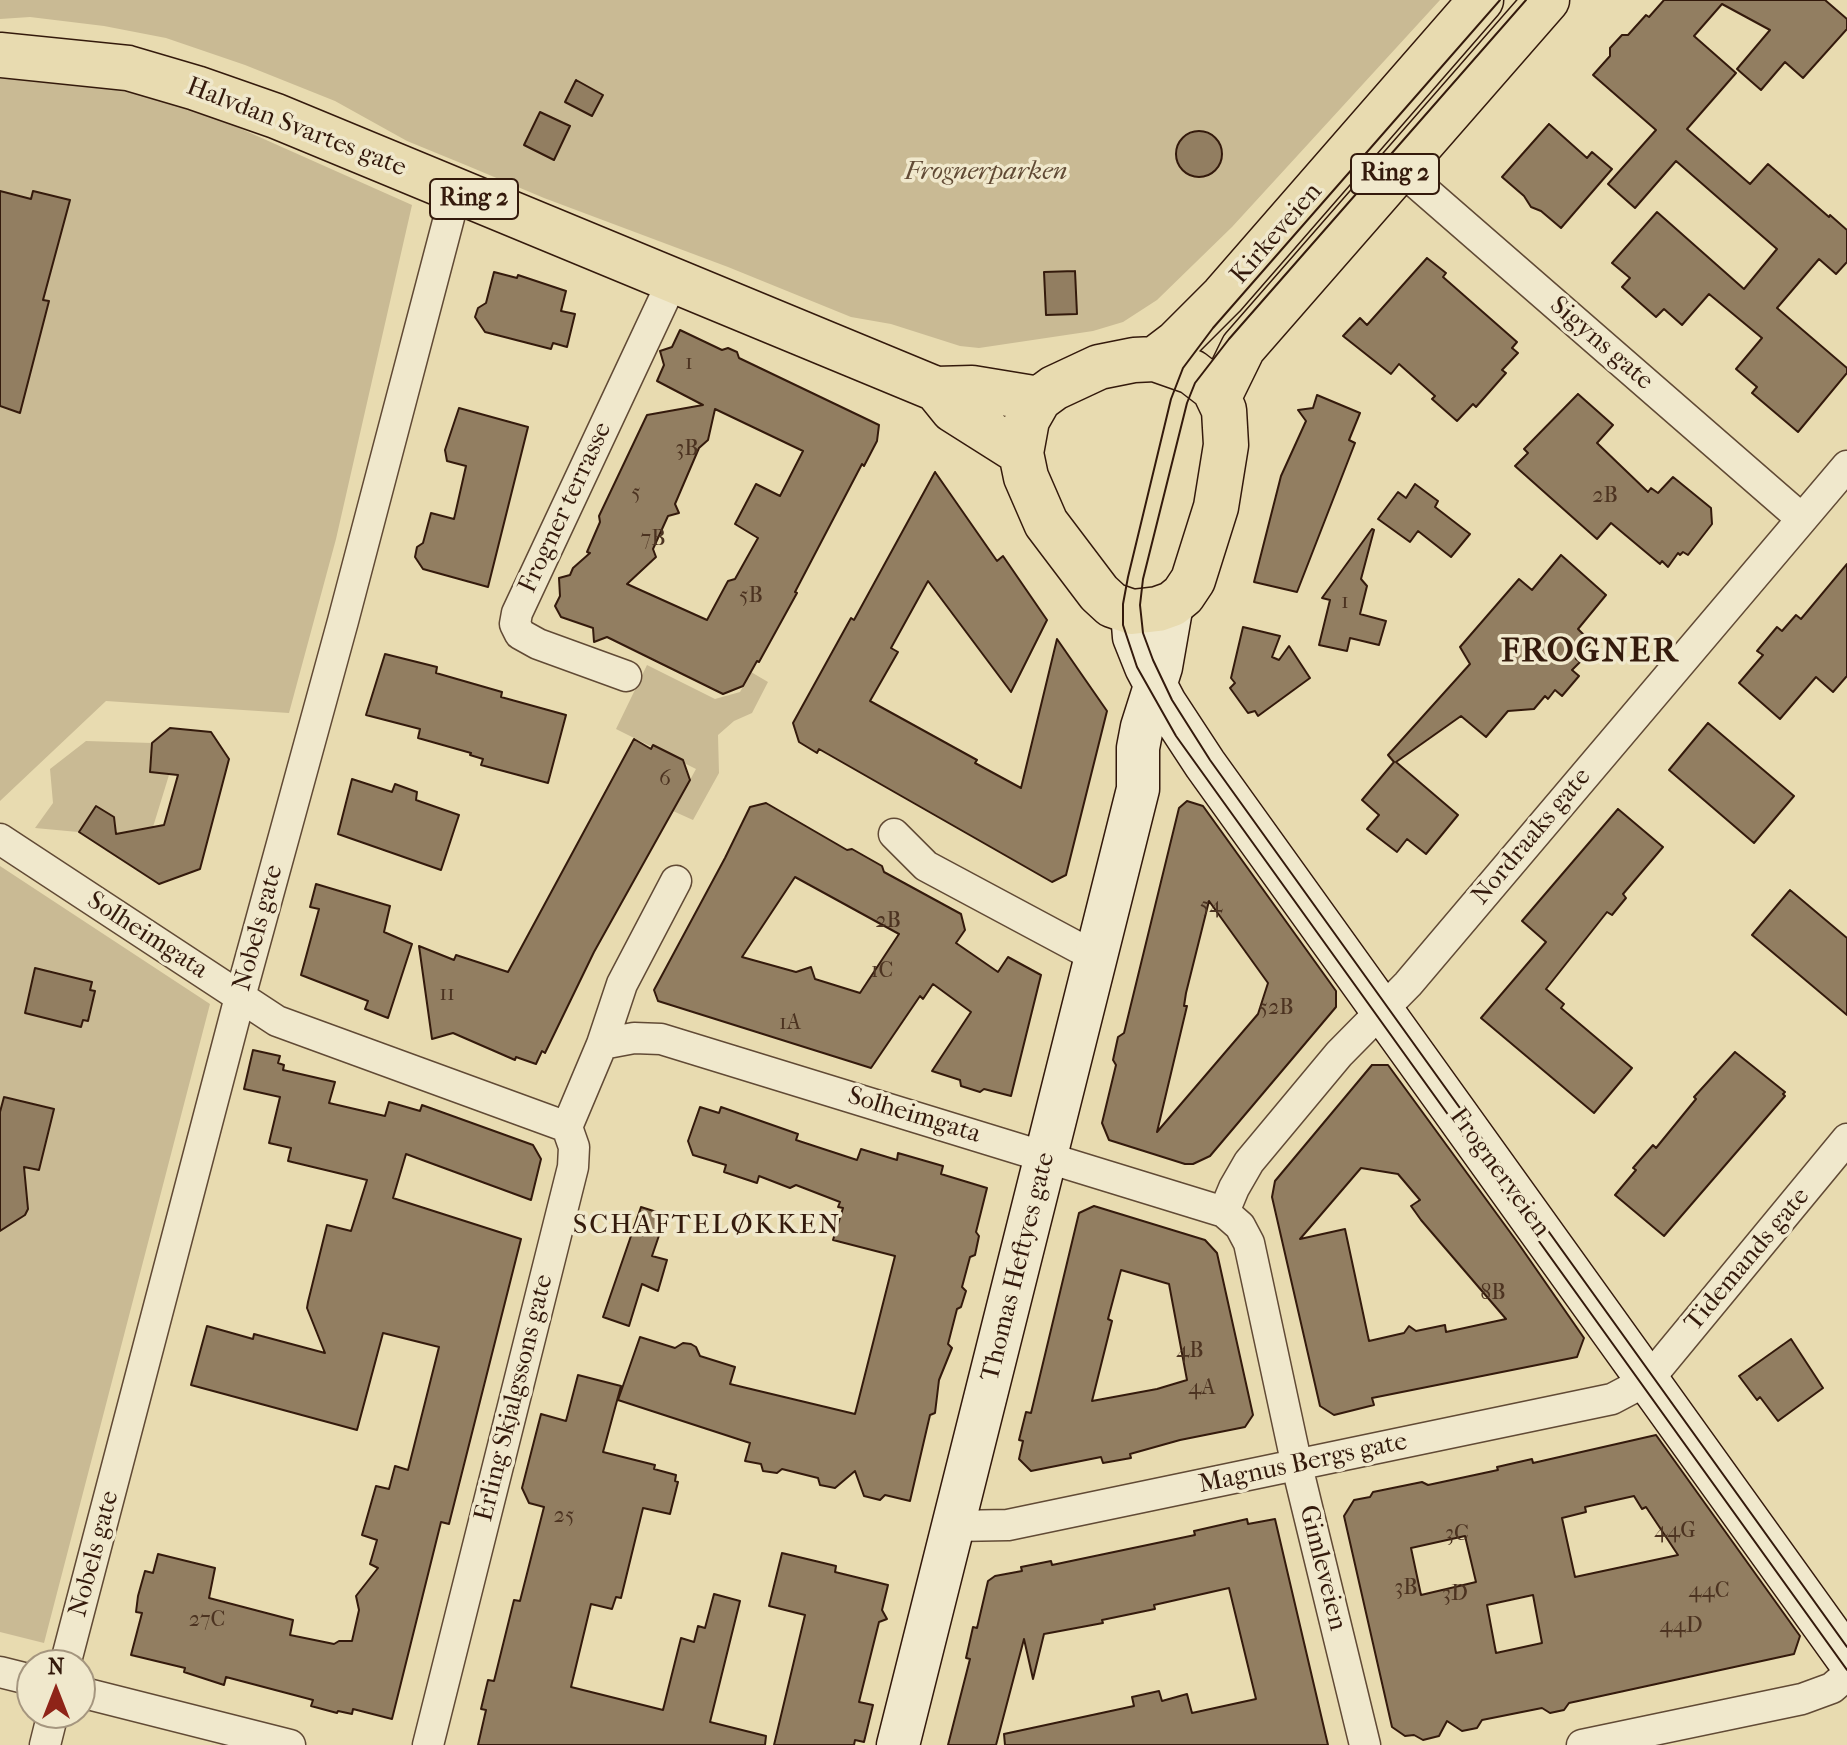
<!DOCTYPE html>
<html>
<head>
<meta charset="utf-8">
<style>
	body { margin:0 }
	#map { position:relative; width:1847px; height:1745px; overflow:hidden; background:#e8dbb0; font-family:"IM FELL French Canon",serif }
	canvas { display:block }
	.north { position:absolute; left:16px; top:1649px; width:80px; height:80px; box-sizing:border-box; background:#f0e8cc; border:2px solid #a5967f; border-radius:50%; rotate:0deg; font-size:22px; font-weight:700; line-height:32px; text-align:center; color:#341a0c }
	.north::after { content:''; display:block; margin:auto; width:28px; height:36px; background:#8f2418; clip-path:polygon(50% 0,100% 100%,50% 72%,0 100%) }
</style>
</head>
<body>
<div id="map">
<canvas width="1847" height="1745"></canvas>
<div class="north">N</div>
</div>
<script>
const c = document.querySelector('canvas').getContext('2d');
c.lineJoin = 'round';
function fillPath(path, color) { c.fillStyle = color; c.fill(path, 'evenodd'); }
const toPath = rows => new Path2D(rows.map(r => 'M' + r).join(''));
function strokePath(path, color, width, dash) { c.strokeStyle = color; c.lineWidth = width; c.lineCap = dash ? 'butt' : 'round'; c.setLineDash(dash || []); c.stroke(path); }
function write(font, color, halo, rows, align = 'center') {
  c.font = font + ' "IM FELL French Canon",serif'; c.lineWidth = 7; c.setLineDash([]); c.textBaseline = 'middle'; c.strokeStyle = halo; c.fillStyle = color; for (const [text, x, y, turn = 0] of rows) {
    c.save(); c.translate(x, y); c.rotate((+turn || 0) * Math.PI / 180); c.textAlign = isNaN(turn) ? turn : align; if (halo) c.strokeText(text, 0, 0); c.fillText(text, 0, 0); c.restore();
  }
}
fillPath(toPath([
	[0,0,1440,0,1232,227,1157,300,1123,322,1093,331,979,348,960,346,891,324,851,317,728,267,544,198,468,166,407,141,335,101,245,65,166,38,104,26,30,17,0,19],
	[0,76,97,82,210,115,412,205,336,539,289,713,106,701,0,801],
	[647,665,715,699,740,692,751,672,768,682,752,713,734,721,718,735,719,773,693,820,673,811,696,769,616,729],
	[86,741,152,743,149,771,169,775,153,827,141,830,121,860,105,850,116,833,115,818,96,807,78,832,35,828,53,803,50,769],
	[0,866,210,1004,44,1643,0,1632]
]), '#c9ba94');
const building = toPath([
	[1664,0,1825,0,1847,19,1847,29,1803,78,1785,62,1761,90,1737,69,1770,30,1722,4,1694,36,1736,73,1687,129,1750,184,1768,164,1829,217,1830,215,1847,230,1847,262,1836,274,1819,259,1777,308,1847,368,1847,373,1798,432,1752,393,1757,387,1736,369,1762,338,1709,294,1682,325,1664,309,1656,317,1622,287,1630,278,1612,263,1657,212,1744,289,1777,249,1676,161,1635,208,1608,184,1656,130,1593,75,1610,56,1610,48,1622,35,1628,35,1646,15,1649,17,1664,0],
	[576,80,603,95,592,116,565,102,576,80],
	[540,112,570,126,554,160,524,145,540,112],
	[1549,124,1587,158,1592,152,1612,169,1561,228,1541,211,1531,207,1524,196,1502,177,1549,124],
	'1176 154a23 23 0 1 1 46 0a23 23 0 1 1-46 0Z',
	[0,191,31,199,33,191,70,200,43,300,49,301,20,413,0,406,0,191],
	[1427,258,1446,273,1443,277,1517,342,1512,348,1518,353,1502,370,1506,373,1476,407,1473,404,1457,421,1432,399,1435,396,1399,364,1391,374,1343,336,1360,318,1367,325,1427,258],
	[1075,271,1077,314,1046,315,1044,272,1075,271],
	[494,272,517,278,518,275,566,291,561,311,575,314,567,347,553,343,551,349,485,332,475,317,478,308,486,303,494,272],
	[680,330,722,350,728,348,737,352,739,358,879,425,877,441,864,466,862,464,795,592,797,593,759,662,757,661,743,686,723,694,607,637,594,642,593,628,561,617,555,606,560,596,559,578,570,575,573,568,590,553,587,552,600,522,599,516,647,415,703,405,657,381,664,365,660,351,672,347,680,330],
	[715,409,803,451,780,496,756,484,735,524,758,538,735,579,728,581,707,620,627,584,656,557,653,549,668,516,679,513,675,504,699,448,708,440,715,409],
	[1578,394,1613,425,1597,443,1648,492,1651,488,1658,493,1673,477,1711,508,1712,524,1688,555,1683,552,1680,555,1678,553,1668,567,1662,561,1660,564,1611,523,1597,539,1515,466,1528,453,1524,449,1578,394],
	[1317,395,1360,413,1349,440,1355,443,1297,592,1254,582,1281,476,1306,421,1298,410,1313,408,1317,395],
	[459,408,528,427,488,587,423,569,415,557,417,547,423,543,431,513,454,519,466,466,447,461,445,450,459,408],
	[935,472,997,561,1003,556,1047,620,1011,692,928,581,891,648,898,652,870,701,977,760,975,763,1021,788,1057,639,1107,711,1066,875,1052,882,819,749,817,753,799,742,793,723,851,618,854,620,935,472],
	[1415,484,1438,501,1435,507,1470,534,1451,557,1418,531,1410,542,1378,519,1398,492,1406,498,1415,484],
	[1372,529,1374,530,1361,579,1367,586,1360,614,1386,621,1379,645,1350,638,1347,651,1319,645,1330,600,1322,598,1372,529],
	[1561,555,1606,595,1578,629,1591,642,1576,659,1580,662,1572,670,1579,676,1562,696,1555,690,1548,699,1545,696,1534,709,1508,711,1486,737,1461,716,1396,762,1458,815,1426,854,1407,839,1397,852,1367,829,1379,815,1362,800,1394,762,1388,755,1470,664,1460,647,1519,579,1532,590,1561,555],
	[1847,564,1847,676,1833,692,1816,677,1780,719,1739,683,1763,655,1757,651,1777,627,1782,631,1796,615,1801,619,1847,564],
	[1243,627,1280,636,1272,657,1279,660,1289,646,1310,678,1258,716,1255,711,1248,713,1230,688,1235,683,1231,678,1243,627],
	[385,654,437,667,436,673,502,692,501,697,566,715,548,783,481,765,483,759,470,755,471,753,418,738,420,729,366,715,385,654],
	[1708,723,1794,796,1754,843,1669,770,1708,723],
	[170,728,211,732,229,759,200,869,159,884,79,832,96,806,114,817,116,834,164,825,178,775,150,772,152,743,170,728],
	[634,739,651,749,653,745,683,760,690,780,594,952,545,1053,542,1051,536,1064,516,1057,515,1060,453,1033,432,1039,419,946,454,960,456,955,508,972,634,739],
	[352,779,392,792,395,784,417,792,416,800,459,815,441,870,338,834,352,779],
	[1187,801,1203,806,1336,991,1336,1007,1210,1156,1193,1164,1185,1164,1109,1140,1102,1123,1116,1065,1113,1060,1118,1037,1124,1033,1179,808,1187,801],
	[1209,901,1268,983,1258,1014,1157,1132,1187,1006,1184,1006,1186,993,1209,901],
	[766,803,847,850,852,849,882,866,884,872,961,914,965,930,956,943,998,972,1008,957,1041,975,1011,1096,984,1089,980,1092,961,1086,960,1080,932,1071,971,1012,933,984,923,999,920,996,871,1068,658,1001,654,990,725,858,750,807,766,803],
	[795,877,899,934,860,993,815,979,811,967,796,972,742,957,795,877],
	[1618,809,1663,847,1623,894,1626,898,1612,915,1607,912,1546,989,1564,1004,1561,1008,1632,1068,1594,1113,1481,1018,1546,942,1522,921,1618,809],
	[316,884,390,906,384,932,412,944,388,1018,365,1009,368,1001,301,975,319,909,310,907,316,884],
	[1790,890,1847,938,1847,1015,1752,935,1790,890],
	[35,968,92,982,90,990,95,991,88,1021,83,1020,81,1027,25,1013,35,968],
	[253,1050,280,1056,278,1063,284,1065,283,1070,335,1082,329,1103,385,1116,389,1102,420,1111,422,1105,533,1145,541,1159,531,1200,406,1154,393,1198,521,1239,449,1524,441,1522,392,1719,353,1709,352,1714,338,1711,337,1713,311,1706,313,1700,226,1677,224,1685,184,1672,185,1668,131,1655,142,1613,136,1612,138,1596,145,1571,153,1573,158,1554,215,1568,209,1598,293,1620,290,1635,334,1644,339,1641,352,1641,359,1610,356,1596,378,1568,370,1564,377,1540,362,1535,376,1486,389,1489,395,1466,408,1470,439,1347,383,1333,357,1430,191,1385,207,1326,253,1339,254,1334,325,1353,307,1308,308,1302,327,1225,351,1231,367,1180,288,1161,291,1148,269,1143,280,1097,244,1089,253,1050],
	[1735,1052,1785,1092,1783,1094,1785,1096,1664,1236,1615,1195,1636,1170,1633,1168,1653,1145,1656,1148,1696,1099,1694,1097,1735,1052],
	[1372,1065,1388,1065,1518,1243,1584,1338,1577,1357,1372,1398,1374,1405,1334,1415,1320,1406,1272,1197,1275,1181,1372,1065],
	[1361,1168,1398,1174,1420,1200,1411,1206,1421,1220,1506,1319,1446,1332,1445,1325,1416,1331,1409,1326,1404,1333,1369,1341,1345,1229,1300,1239,1361,1168],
	[4,1097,54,1109,39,1170,24,1167,28,1209,25,1215,0,1231,0,1112,4,1097],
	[700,1107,719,1113,721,1107,798,1134,796,1140,857,1160,861,1149,897,1160,898,1153,943,1166,941,1174,987,1188,976,1232,979,1236,975,1255,970,1257,962,1287,966,1291,961,1307,957,1309,948,1344,952,1348,939,1380,935,1413,930,1415,910,1501,885,1495,880,1500,864,1496,855,1471,835,1488,820,1485,818,1478,782,1469,777,1473,763,1471,761,1464,745,1461,750,1443,618,1400,640,1337,675,1348,683,1343,691,1344,696,1347,700,1356,735,1367,730,1384,855,1414,895,1256,833,1240,843,1208,838,1207,840,1202,796,1185,790,1188,759,1176,757,1183,724,1172,726,1165,693,1155,688,1141,700,1107],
	[1094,1206,1205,1240,1217,1253,1253,1415,1245,1427,1180,1440,1130,1454,1131,1458,1103,1463,1101,1457,1031,1471,1019,1459,1023,1441,1019,1440,1026,1412,1031,1413,1079,1213,1094,1206],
	[1121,1270,1169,1284,1187,1380,1157,1389,1092,1401,1112,1321,1108,1319,1121,1270],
	[641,1207,666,1215,652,1256,667,1260,658,1291,642,1284,629,1326,603,1317,641,1207],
	[1791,1339,1823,1388,1778,1421,1760,1397,1757,1400,1739,1376,1791,1339],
	[578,1375,621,1386,603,1452,655,1465,654,1469,676,1475,675,1481,678,1482,670,1514,643,1508,621,1598,616,1597,612,1609,591,1604,571,1687,663,1710,681,1638,694,1642,698,1626,705,1628,714,1594,740,1601,710,1722,766,1736,765,1745,478,1745,486,1710,481,1709,488,1680,494,1681,514,1600,520,1601,544,1507,529,1503,522,1488,541,1414,566,1421,578,1375],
	[1656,1435,1800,1636,1794,1654,1569,1703,1564,1710,1550,1713,1542,1708,1482,1720,1477,1728,1462,1731,1447,1721,1439,1736,1423,1740,1414,1735,1405,1736,1392,1727,1344,1516,1354,1500,1370,1497,1373,1492,1422,1482,1428,1485,1498,1470,1497,1467,1532,1459,1533,1463,1656,1435],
	[1634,1496,1642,1509,1646,1507,1678,1555,1575,1577,1562,1518,1586,1512,1585,1507,1634,1496],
	[1465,1536,1476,1582,1421,1595,1411,1548,1465,1536],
	[1533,1595,1542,1643,1496,1653,1487,1605,1533,1595],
	[1247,1519,1248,1524,1275,1519,1328,1745,1005,1745,1004,1734,1134,1706,1132,1697,1159,1691,1162,1701,1187,1694,1192,1713,1256,1699,1229,1588,1154,1605,1155,1609,1102,1620,1103,1623,1044,1634,1033,1679,1024,1639,996,1745,948,1745,970,1659,966,1658,973,1627,977,1628,988,1581,995,1576,1022,1571,1021,1567,1051,1561,1052,1565,1195,1535,1194,1531,1247,1519],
	[782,1553,836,1566,835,1572,888,1585,882,1610,887,1619,879,1622,859,1702,873,1705,864,1742,855,1740,854,1745,774,1745,805,1615,769,1606,782,1553]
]);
fillPath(building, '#927e61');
strokePath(building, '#341a0c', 2);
const street = toPath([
	[1400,169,1802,519],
	[626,676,538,644,520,634,515,624,517,613,673,280],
	[894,834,926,866,1094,956],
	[0,839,277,1021,567,1127],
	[602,1044,634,1038,661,1039,1224,1212,1240,1226,1249,1243,1297,1466,1365,1745],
	[1224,1212,1234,1188,1249,1162,1339,1054,1408,984,1847,466],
	[954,1526,1008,1525,1612,1399,1648,1380,1847,1139],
	[65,1665,240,997,343,621,456,191],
	[0,1672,32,1680],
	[80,1692,290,1745],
	[45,1745,53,1713],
	[428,1745,573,1167,574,1147,567,1127,602,1044,622,984,676,881],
	[1582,1745,1802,1699,1832,1688,1847,1675]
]);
const secondary = toPath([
	[1132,612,1134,637,1146,667,1165,703,1205,764,1847,1658],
	[898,1745,1138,789,1138,748,1142,727,1161,667,1172,604]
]);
const primary = toPath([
	[0,55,128,68,196,88,276,116,936,389,972,388,1039,399],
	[1155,359,1192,372,1214,389,1224,410,1226,445,1216,507,1193,580,1183,595,1172,604,1158,609,1132,612,1112,605,1099,593,1046,523,1026,477,1021,453,1027,420,1039,399,1054,388,1099,367,1134,360,1155,359],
	[1155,359,1176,343,1223,296,1481,0],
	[936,389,953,410,1021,453],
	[1219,397,1243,348,1547,0]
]);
strokePath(street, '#614a35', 33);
strokePath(secondary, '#341a0c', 45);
strokePath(primary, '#341a0c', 47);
strokePath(street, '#f0e8cc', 30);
strokePath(secondary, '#f0e8cc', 42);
strokePath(primary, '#e8dbb0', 44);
strokePath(toPath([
	[1500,0,1213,328,1183,368,1171,399,1128,577,1123,604,1123,625,1137,667,1176,736,1847,1670],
	[1526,0,1229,339,1195,383,1187,403,1143,579,1140,605,1143,633,1153,660,1172,700,1210,760,1847,1647]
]), '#341a0c', 2);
write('22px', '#4c3321', null, [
	["1",689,364],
	["3B",687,450],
	["5",636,494],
	["2B",1605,497],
	["7B",653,540],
	["5B",751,597],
	["1",1345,603],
	["6",665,780],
	["54",1211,907],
	["2B",888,922],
	["1C",882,972],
	["11",447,995],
	["52B",1276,1009],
	["1A",790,1024],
	["8B",1493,1294],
	["4B",1190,1352],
	["4A",1202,1389],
	["25",564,1517],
	["44G",1675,1532],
	["3C",1457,1535],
	["3B",1406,1589],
	["44C",1709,1592],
	["3D",1455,1595],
	["27C",207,1621],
	["44D",1681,1627]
]);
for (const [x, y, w] of [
	[1395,174,88],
	[474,199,88]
]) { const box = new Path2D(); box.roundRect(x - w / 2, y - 20, w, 40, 6); c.fillStyle = '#f0e8cc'; c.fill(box); strokePath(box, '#341a0c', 2); }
write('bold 24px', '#341a0c', null, [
	["Ring 2",1395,174],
	["Ring 2",474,199]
]);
write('26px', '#341a0c', '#f0e8cc', [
	["Halvdan Svartes gate",296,128,21],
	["Kirkeveien",1277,234,-49],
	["Sigyns gate",1601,344,41],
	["Frogner terrasse",566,508,-65],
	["Nordraaks gate",1532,837,-50],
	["Nobels gate",259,928,-75],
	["Solheimgata",147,936,33],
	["Solheimgata",914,1116,17],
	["Frognerveien",1499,1173,54],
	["Tidemands gate",1748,1260,-50],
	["Thomas Heftyes gate",1019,1267,-76],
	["Erling Skjalgssons gate",515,1398,-76],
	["Magnus Bergs gate",1303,1464,-12],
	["Nobels gate",95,1554,-75],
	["Gimleveien",1322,1568,76]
]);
write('italic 26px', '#614a35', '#f0e8cc', [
	["Frognerparken",986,173]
]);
c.letterSpacing = '2px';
write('28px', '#341a0c', '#f0e8cc', [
	["SCHAFTELØKKEN",707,1226]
]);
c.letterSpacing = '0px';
c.letterSpacing = '2px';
write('bold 34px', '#341a0c', '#f0e8cc', [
	["FROGNER",1590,653]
]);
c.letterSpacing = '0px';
</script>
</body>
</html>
